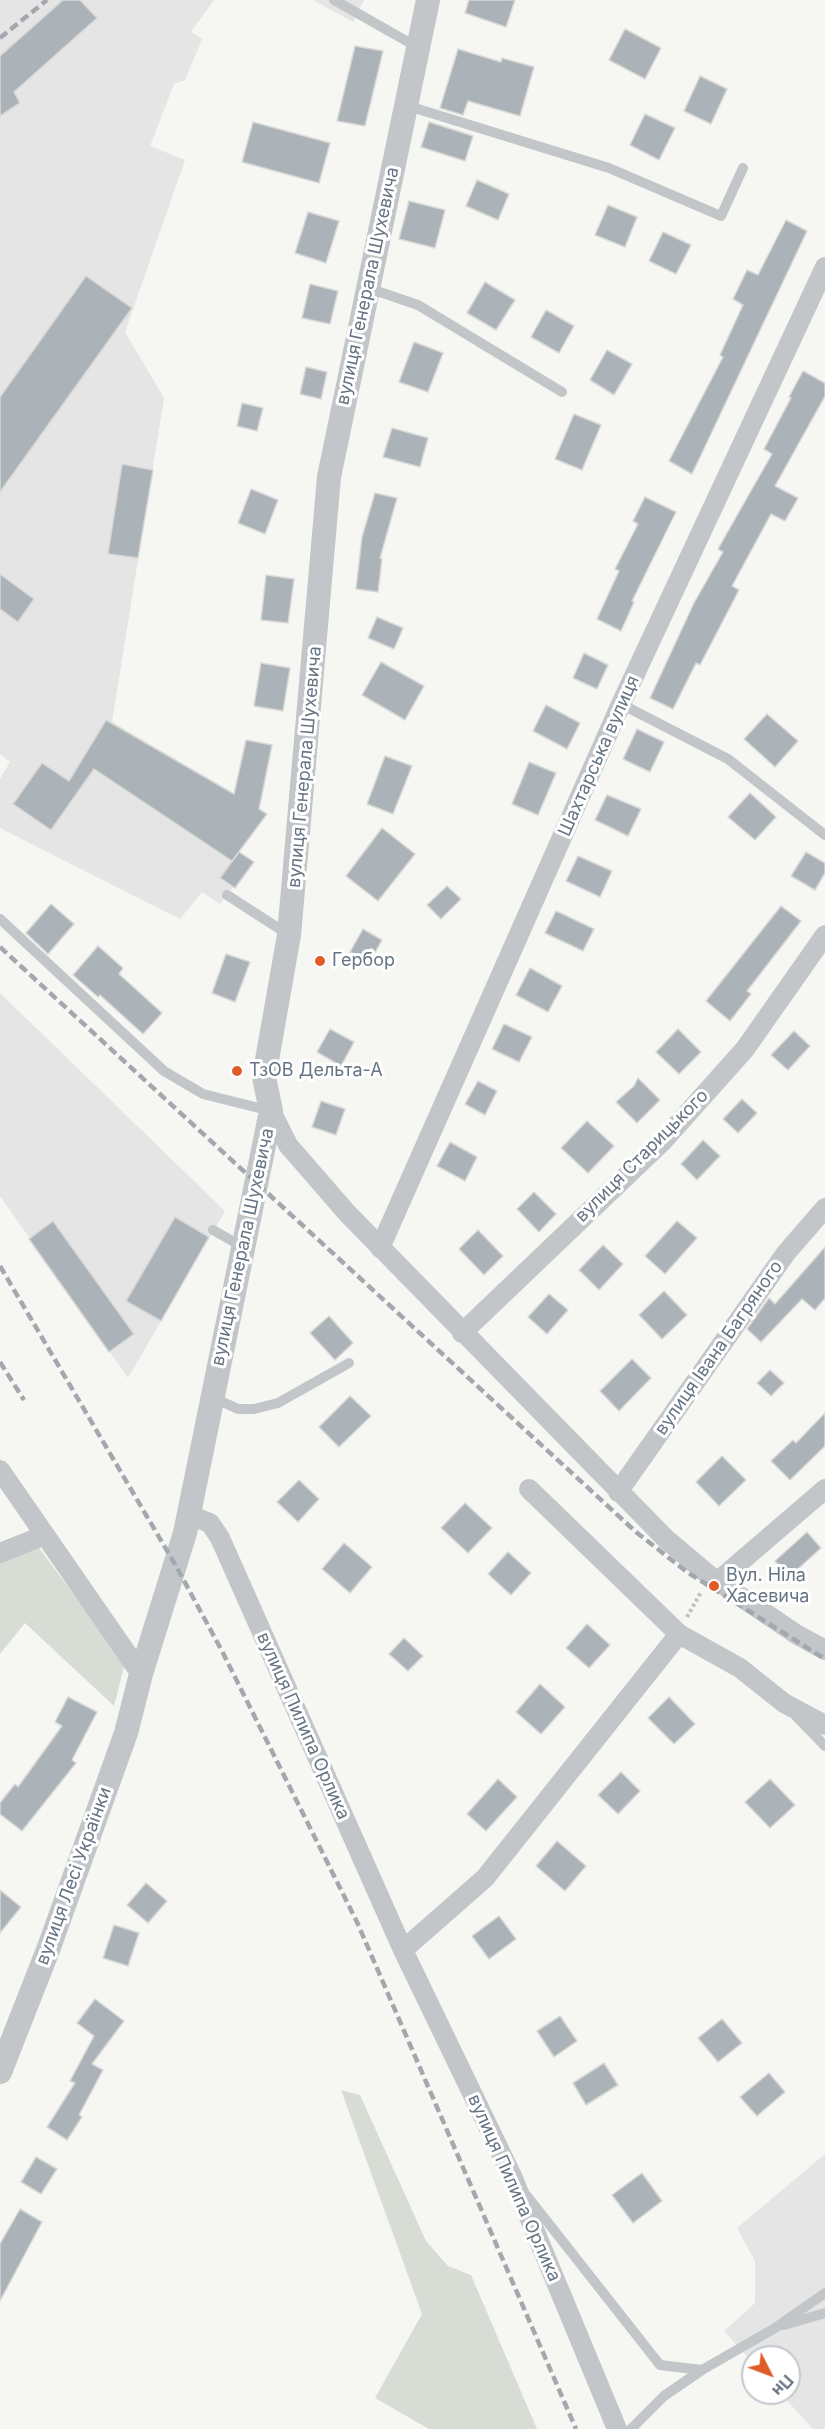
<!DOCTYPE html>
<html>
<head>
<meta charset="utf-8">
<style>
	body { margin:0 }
	#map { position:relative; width:825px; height:2429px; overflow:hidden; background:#f6f6f3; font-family:Inter,sans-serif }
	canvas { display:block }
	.north { position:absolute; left:741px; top:2345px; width:60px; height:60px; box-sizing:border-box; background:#fff; border:2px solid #c2c8ce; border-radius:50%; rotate:132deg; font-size:16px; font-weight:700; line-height:24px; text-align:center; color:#667584 }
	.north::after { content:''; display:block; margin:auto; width:21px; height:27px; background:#e15b29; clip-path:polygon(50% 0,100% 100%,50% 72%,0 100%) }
</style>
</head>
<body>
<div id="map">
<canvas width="825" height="2429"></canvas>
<div class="north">Пн</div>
</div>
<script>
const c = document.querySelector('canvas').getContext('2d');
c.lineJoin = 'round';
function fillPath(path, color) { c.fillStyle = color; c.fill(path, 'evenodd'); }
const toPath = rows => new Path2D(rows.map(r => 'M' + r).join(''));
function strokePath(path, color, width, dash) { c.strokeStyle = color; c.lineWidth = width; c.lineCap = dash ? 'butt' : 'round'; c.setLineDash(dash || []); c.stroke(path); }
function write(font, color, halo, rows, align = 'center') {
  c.font = font + ' Inter,sans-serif'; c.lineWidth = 6; c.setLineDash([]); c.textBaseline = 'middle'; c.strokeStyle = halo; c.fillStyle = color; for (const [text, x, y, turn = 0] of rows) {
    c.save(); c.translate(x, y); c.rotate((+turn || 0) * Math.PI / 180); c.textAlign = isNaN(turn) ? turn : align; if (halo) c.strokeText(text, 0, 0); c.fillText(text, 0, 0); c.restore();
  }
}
fillPath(toPath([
	[0,0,214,0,191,32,202,39,185,80,174,84,150,146,185,160,125,332,164,398,112,722,267,814,239,852,254,862,235,888,233,887,220,904,202,892,180,919,0,828,0,779,10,762,0,754],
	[313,0,364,0,353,22],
	[0,993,225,1211,128,1378,0,1196],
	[825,2154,825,2429,813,2429,780,2393,789,2393,789,2357,753,2357,753,2363,724,2331,755,2303,755,2261,737,2228]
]), '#e4e5e4');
fillPath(toPath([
	[33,1540,125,1663,114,1706,25,1623,0,1654,0,1553],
	[341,2090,360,2095,426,2241,448,2266,471,2275,537,2429,429,2429,375,2398,422,2314]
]), '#d7ddd4');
const building = toPath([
	[63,0,80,0,97,18,14,92,20,103,0,116,0,56,63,0],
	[469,0,515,0,506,27,465,13,469,0],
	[625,29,661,48,645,79,609,60,625,29],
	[355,46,383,51,365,126,337,121,355,46],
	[458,49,501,62,502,58,534,67,520,116,468,101,463,115,440,108,458,49],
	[700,76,727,89,711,124,684,111,700,76],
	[645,114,675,128,659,160,630,145,645,114],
	[253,122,330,143,319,183,242,162,253,122],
	[429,122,473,136,465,161,421,147,429,122],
	[477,180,509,194,498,220,466,206,477,180],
	[409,201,445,210,435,248,399,239,409,201],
	[608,205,637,217,625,247,595,235,608,205],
	[308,212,339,221,326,263,295,253,308,212],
	[786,220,807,231,692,474,669,461,723,357,720,355,743,305,733,299,747,270,758,275,786,220],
	[663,232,691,245,676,274,649,261,663,232],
	[86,276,132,308,0,492,0,397,86,276],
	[485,282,515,300,496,330,467,313,485,282],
	[310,284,338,291,330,324,302,318,310,284],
	[546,310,574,326,559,353,531,337,546,310],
	[414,342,443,353,428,392,399,382,414,342],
	[607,350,632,364,614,395,590,380,607,350],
	[306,367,327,372,321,399,300,394,306,367],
	[803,371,825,383,825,396,775,486,798,498,785,521,771,514,732,586,739,590,700,665,696,663,673,709,650,698,694,603,723,552,718,549,772,454,764,449,791,398,789,397,803,371],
	[242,403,263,408,257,431,237,426,242,403],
	[574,414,601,425,582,470,555,459,574,414],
	[392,428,428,438,420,467,383,457,392,428],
	[122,464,153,470,138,558,108,554,122,464],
	[251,489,278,500,265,534,238,523,251,489],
	[375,493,397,498,380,558,382,559,378,592,356,589,362,537,375,493],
	[645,497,676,512,632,601,634,602,621,631,597,619,619,571,615,569,638,524,633,521,645,497],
	[0,574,34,599,18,622,0,609,0,574],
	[266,575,294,579,288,623,261,620,266,575],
	[377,617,403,628,394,649,368,638,377,617],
	[584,653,608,665,597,689,573,678,584,653],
	[381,662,424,686,405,720,362,695,381,662],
	[261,663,290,668,283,711,254,706,261,663],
	[546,705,580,723,567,749,533,731,546,705],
	[767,714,798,741,775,767,744,739,767,714],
	[106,720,234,794,246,740,272,745,259,809,267,814,232,861,94,769,51,830,13,804,42,763,69,781,106,720],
	[637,729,664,742,650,772,623,759,637,729],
	[385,756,412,766,393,814,367,804,385,756],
	[529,762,556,773,538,815,512,804,529,762],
	[750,793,776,817,755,840,728,817,750,793],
	[607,795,641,809,628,836,595,820,607,795],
	[382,828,415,854,378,901,346,876,382,828],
	[239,852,254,862,235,888,220,878,239,852],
	[806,852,825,863,825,873,815,890,791,876,806,852],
	[578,856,612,871,600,897,566,881,578,856],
	[447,886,461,899,441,919,427,905,447,886],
	[51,904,74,924,48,954,26,933,51,904],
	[781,906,801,921,747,991,751,994,730,1021,706,1001,781,906],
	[556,911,594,929,583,951,545,933,556,911],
	[363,929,382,940,369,963,350,952,363,929],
	[98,946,123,968,119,974,162,1013,143,1034,100,995,98,997,73,975,98,946],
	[226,954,250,962,235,1002,212,993,226,954],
	[530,968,562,986,548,1012,516,995,530,968],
	[504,1024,532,1037,519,1062,492,1049,504,1024],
	[330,1029,354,1042,341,1066,317,1052,330,1029],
	[678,1029,701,1052,679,1074,656,1052,678,1029],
	[794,1031,810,1046,788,1070,771,1055,794,1031],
	[638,1078,660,1100,637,1123,616,1102,634,1086,638,1078],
	[478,1081,497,1091,485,1115,465,1104,478,1081],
	[742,1099,757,1113,738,1133,723,1119,742,1099],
	[321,1101,345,1109,336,1135,312,1127,321,1101],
	[587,1121,614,1146,588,1173,561,1148,587,1121],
	[703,1140,720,1156,697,1180,681,1164,703,1140],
	[450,1142,477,1157,465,1181,437,1166,450,1142],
	[534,1192,556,1214,539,1232,517,1209,534,1192],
	[175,1217,209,1237,161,1321,126,1301,175,1217],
	[53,1221,134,1334,109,1352,29,1239,53,1221],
	[677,1221,697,1238,665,1274,645,1256,677,1221],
	[478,1230,503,1256,484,1275,459,1249,478,1230],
	[603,1245,623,1264,599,1290,579,1270,603,1245],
	[825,1247,825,1298,815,1310,802,1299,761,1342,747,1329,769,1298,775,1304,825,1247],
	[664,1291,687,1315,662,1339,639,1315,664,1291],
	[549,1294,568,1310,547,1334,528,1317,549,1294],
	[329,1316,353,1343,335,1360,310,1333,329,1316],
	[632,1359,651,1378,619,1411,600,1391,632,1359],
	[770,1370,784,1383,771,1396,757,1383,770,1370],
	[350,1396,371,1416,339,1447,319,1427,350,1396],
	[825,1413,825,1446,790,1480,771,1461,793,1440,796,1443,825,1413],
	[722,1456,746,1480,719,1506,696,1482,722,1456],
	[299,1480,319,1499,298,1522,277,1502,299,1480],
	[465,1503,492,1528,468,1553,441,1528,465,1503],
	[807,1532,821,1548,789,1577,775,1561,807,1532],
	[344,1543,372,1567,350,1593,322,1569,344,1543],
	[508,1552,531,1573,511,1595,488,1574,508,1552],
	[587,1624,610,1645,589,1668,566,1648,587,1624],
	[404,1638,423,1656,408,1671,389,1654,404,1638],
	[540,1684,565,1707,541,1734,516,1712,540,1684],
	[68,1697,97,1712,72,1760,76,1763,22,1831,0,1814,0,1803,15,1784,18,1787,62,1726,55,1722,68,1697],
	[669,1697,695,1724,674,1744,648,1718,669,1697],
	[621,1772,640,1791,618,1814,598,1795,621,1772],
	[498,1779,517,1797,486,1831,467,1814,498,1779],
	[770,1779,795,1805,770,1828,745,1802,770,1779],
	[557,1841,586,1866,565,1891,536,1866,557,1841],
	[146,1883,167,1901,148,1923,127,1905,146,1883],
	[0,1890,21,1907,0,1933,0,1890],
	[499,1916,516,1939,489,1959,472,1936,499,1916],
	[114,1925,139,1933,128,1966,103,1958,114,1925],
	[95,1999,124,2021,92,2064,103,2070,79,2115,82,2117,67,2140,47,2127,75,2083,70,2081,94,2036,77,2023,95,1999],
	[560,2016,577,2041,554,2057,537,2031,560,2016],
	[722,2019,742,2043,718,2062,698,2038,722,2019],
	[604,2063,618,2085,586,2105,573,2083,604,2063],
	[769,2073,785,2092,757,2116,740,2097,769,2073],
	[36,2157,57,2169,41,2194,21,2182,36,2157],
	[642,2173,662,2201,633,2223,612,2195,642,2173],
	[20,2209,42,2222,0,2301,0,2244,20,2209]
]);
fillPath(building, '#abb2b8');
strokePath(building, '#d8d8d6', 1.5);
strokePath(toPath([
	[687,1617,701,1592]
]), '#bcbec0', 4, [3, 3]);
strokePath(toPath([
	[334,0,417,47],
	[405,105,609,168,721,216,743,168],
	[368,288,418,305,562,392],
	[621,704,728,759,825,835],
	[227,895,289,935],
	[0,919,164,1071,203,1094,271,1111],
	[213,1230,241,1246],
	[212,1397,238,1409,254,1409,278,1403,349,1363],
	[796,1716,825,1746],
	[527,2196,660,2365,702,2370],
	[784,2325,825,2313],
	[631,2429,664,2396,702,2370,775,2328,825,2293]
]), '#c2c6c9', 10);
strokePath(toPath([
	[271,1111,288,1145,347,1213,666,1539,710,1576,796,1634,825,1650],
	[380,1248,621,704,825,267],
	[462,1333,662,1142,745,1049,825,935],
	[0,1470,141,1674,140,1678],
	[529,1489,679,1634,740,1668,784,1703,825,1725],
	[618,1492,786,1253,825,1208],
	[189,1515,210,1523,220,1538,403,1950,512,2176,617,2429],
	[0,1553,45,1535],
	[718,1581,825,1489],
	[403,1950,485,1878,679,1634]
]), '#c2c6c9', 20);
strokePath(toPath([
	[141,1674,185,1533,271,1111,264,1077,289,935,329,477,428,0],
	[0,2072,48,1950,126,1733,140,1678]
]), '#c2c6c9', 24);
strokePath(toPath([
	[0,38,47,0],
	[0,947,636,1532,687,1572,825,1659],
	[0,1266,176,1566,222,1651,357,1922,576,2429],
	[0,1362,24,1400]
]), '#a3a8ae', 4.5, [9, 4.5]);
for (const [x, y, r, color] of [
	[320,961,6,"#e15b29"],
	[237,1071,6,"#e15b29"],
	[714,1586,6,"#e15b29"]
]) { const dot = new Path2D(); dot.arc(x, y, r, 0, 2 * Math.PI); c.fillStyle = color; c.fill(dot); strokePath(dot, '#fff', 2); }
write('18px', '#667584', '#fff', [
	["вулиця Генерала Шухевича",368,286,-78],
	["Шахтарська вулиця",599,756,-66],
	["вулиця Генерала Шухевича",305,767,-85],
	["вулиця Старицького",642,1156,-45],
	["вулиця Генерала Шухевича",243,1247,-78],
	["вулиця Івана Багряного",719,1348,-55],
	["вулиця Пилипа Орлика",303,1726,66],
	["вулиця Лесі Українки",74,1876,-70],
	["вулиця Пилипа Орлика",514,2188,66]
]);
write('18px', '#667584', '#fff', [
	["Гербор",332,961],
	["ТзОВ Дельта-А",249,1071],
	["Вул. Ніла",726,1576],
	["Хасевича",726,1597]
], 'left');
</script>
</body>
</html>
